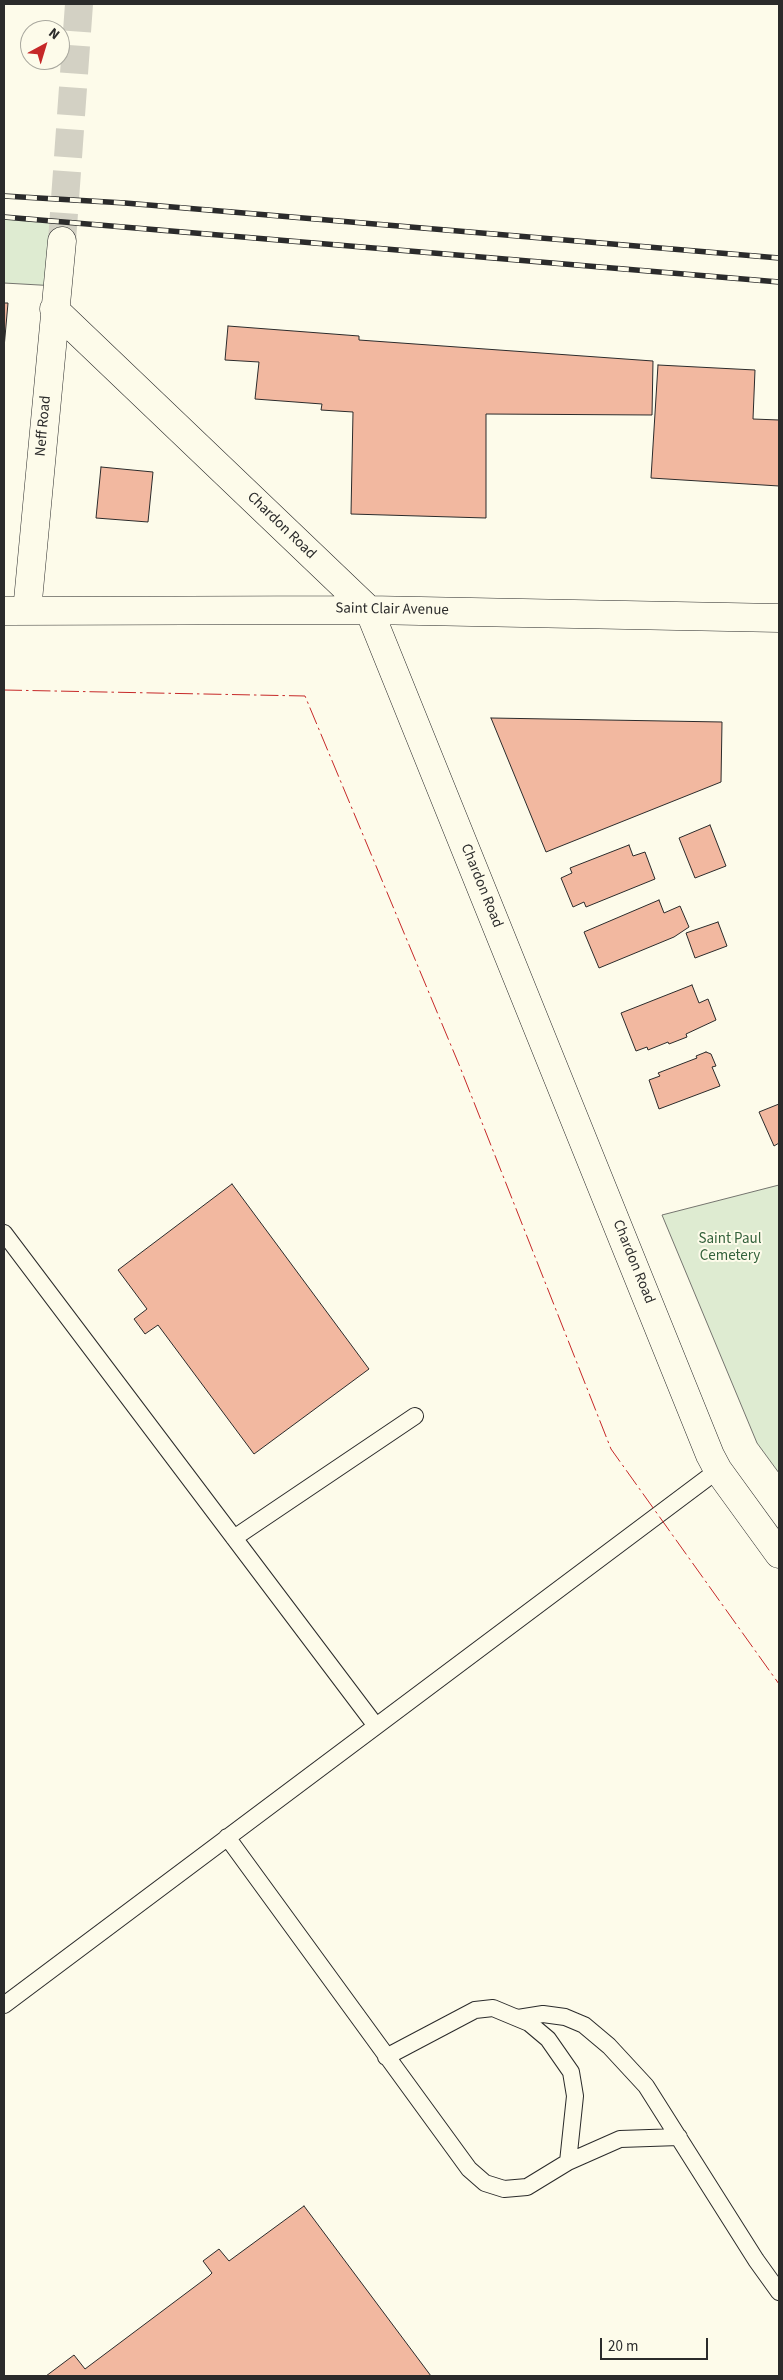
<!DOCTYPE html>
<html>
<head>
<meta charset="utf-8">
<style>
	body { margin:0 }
	#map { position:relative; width:783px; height:2380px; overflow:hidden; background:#fdfbea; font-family:"Source Sans 3",sans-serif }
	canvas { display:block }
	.frame { position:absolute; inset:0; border:5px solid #2b2b2b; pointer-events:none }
	.north { position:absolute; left:20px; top:20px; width:50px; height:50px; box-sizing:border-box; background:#fdfbea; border:1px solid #a9a89e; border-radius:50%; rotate:39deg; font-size:14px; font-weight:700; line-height:20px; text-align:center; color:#2b2b2b }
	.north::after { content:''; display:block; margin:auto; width:18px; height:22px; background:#c62828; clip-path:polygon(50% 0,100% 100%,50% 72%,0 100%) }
	.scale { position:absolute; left:600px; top:2338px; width:108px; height:22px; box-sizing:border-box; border:2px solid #2b2b2b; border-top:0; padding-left:6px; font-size:15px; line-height:18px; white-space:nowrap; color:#2b2b2b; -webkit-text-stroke:4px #fdfbea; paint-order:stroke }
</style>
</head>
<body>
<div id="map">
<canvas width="783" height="2380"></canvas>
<div class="frame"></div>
<div class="north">N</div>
<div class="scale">20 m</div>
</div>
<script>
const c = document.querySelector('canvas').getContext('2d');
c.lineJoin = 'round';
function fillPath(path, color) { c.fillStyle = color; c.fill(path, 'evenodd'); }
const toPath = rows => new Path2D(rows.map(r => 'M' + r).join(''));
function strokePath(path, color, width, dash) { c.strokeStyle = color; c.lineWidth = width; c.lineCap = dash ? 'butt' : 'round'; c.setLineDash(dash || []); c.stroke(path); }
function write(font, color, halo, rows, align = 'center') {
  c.font = font + ' "Source Sans 3",sans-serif'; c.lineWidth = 4; c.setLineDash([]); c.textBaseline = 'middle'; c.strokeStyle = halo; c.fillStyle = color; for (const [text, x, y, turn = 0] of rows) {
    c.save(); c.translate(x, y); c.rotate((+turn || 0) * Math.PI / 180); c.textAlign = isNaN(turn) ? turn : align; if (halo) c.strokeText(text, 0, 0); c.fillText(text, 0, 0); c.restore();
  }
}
const green = toPath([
	[4,217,66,222,57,286,4,283,4,217],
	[779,1185,779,1473,757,1443,662,1215,779,1185]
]);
fillPath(green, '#deebd1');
strokePath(green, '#74746e', 1);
const building = toPath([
	[4,303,8,303,4,348,4,303],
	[228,326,359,336,359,340,653,361,652,415,486,414,486,518,351,514,353,412,321,410,322,404,255,399,259,362,225,360,228,326],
	[658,365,755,370,753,419,779,420,779,486,651,478,658,365],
	[101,467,153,472,148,522,96,518,101,467],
	[491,718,722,722,721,782,546,852,491,718],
	[710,825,726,866,695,878,679,838,710,825],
	[629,845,633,856,645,852,655,879,586,907,584,902,573,907,561,878,572,873,570,868,629,845],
	[659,900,664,913,680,906,689,927,674,937,599,968,584,932,659,900],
	[718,922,727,946,695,958,686,933,718,922],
	[692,985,699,1003,708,999,716,1020,686,1034,687,1037,669,1044,668,1042,648,1050,647,1047,636,1051,621,1013,692,985],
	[706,1052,711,1054,716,1066,712,1067,720,1086,659,1109,649,1080,660,1076,658,1073,697,1058,696,1056,706,1052],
	[779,1104,779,1143,774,1146,759,1112,779,1104],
	[232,1184,369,1369,254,1454,158,1325,145,1334,134,1319,147,1309,118,1270,232,1184],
	[304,2206,431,2376,46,2376,74,2355,85,2369,209,2276,212,2273,203,2261,219,2249,229,2261,304,2206]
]);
fillPath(building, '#f2b8a0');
strokePath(building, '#2b2b2b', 1);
strokePath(toPath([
	[62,241,79,4]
]), '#d3d1c4', 28, [28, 14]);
const lane = toPath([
	[4,1233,376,1726],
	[234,1538,415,1416],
	[227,1837,469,2169,485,2183,504,2189,527,2187,568,2162,620,2139,679,2137],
	[4,2005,718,1470],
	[518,2018,543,2014,565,2017,584,2025,609,2046,646,2086,756,2260,779,2292],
	[386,2057,475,2010,493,2008,529,2023,548,2039,571,2072,575,2096,568,2162]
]);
const secondary = toPath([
	[54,309,369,610,710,1455,718,1470,779,1554],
	[4,611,369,610,779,618],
	[27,611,62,241]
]);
strokePath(lane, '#2b2b2b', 18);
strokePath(secondary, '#2b2b2b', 29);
strokePath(lane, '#fdfbea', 16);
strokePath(secondary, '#fdfbea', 28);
const rail = toPath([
	[4,196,125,203,779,258],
	[4,217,779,282]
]);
strokePath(rail, '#2b2b2b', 5.5);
strokePath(rail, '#fdfbea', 4, [11]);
strokePath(toPath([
	[4,690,305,696,460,1067,611,1449,779,1684]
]), '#c62828', 1, [18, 4, 2.5, 4]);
write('15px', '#2b2b2b', '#fdfbea', [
	["Neff Road",44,426,-85],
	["Chardon Road",281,526,44],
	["Saint Clair Avenue",392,610,1],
	["Chardon Road",481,886,68],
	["Chardon Road",633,1262,68]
]);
write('15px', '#34623c', '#fdfbea', [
	["Saint Paul",730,1240],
	["Cemetery",730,1257]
]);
</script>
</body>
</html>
